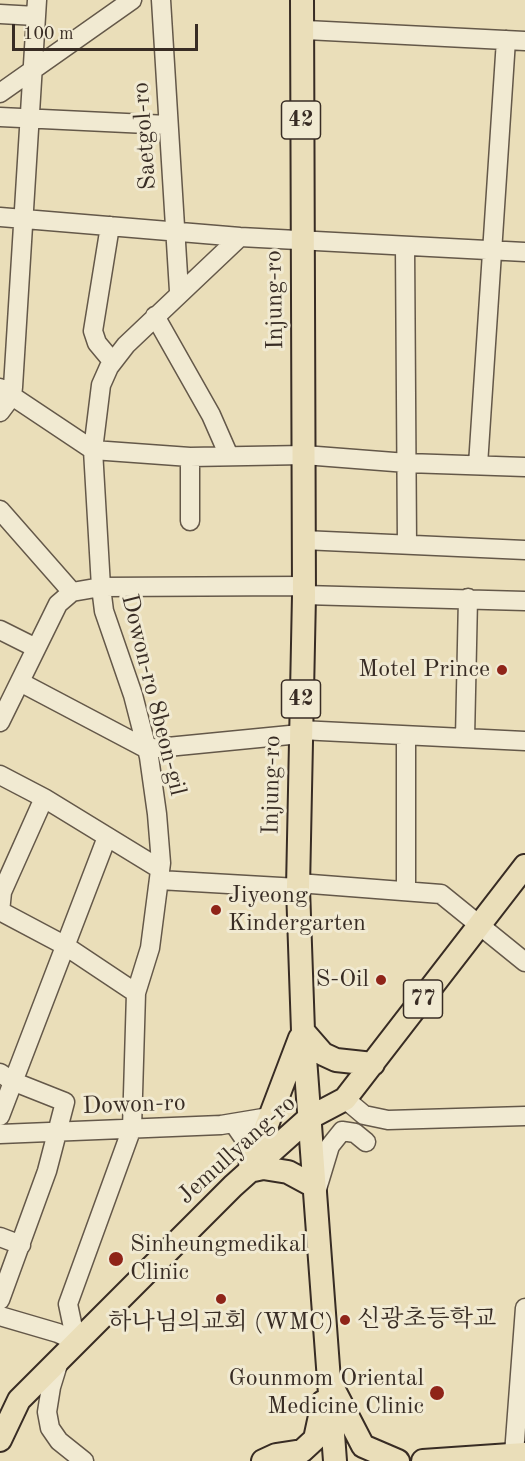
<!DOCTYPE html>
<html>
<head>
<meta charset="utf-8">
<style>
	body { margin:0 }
	#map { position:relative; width:525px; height:1461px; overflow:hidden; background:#eadeb9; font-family:"Old Standard TT",serif }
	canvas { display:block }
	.scale { position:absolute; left:12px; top:24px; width:186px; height:27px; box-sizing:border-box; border:3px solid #382c24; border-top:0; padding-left:8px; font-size:18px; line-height:21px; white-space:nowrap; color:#382c24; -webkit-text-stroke:4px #f1ead2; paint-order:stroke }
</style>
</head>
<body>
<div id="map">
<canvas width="525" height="1461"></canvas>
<div class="scale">100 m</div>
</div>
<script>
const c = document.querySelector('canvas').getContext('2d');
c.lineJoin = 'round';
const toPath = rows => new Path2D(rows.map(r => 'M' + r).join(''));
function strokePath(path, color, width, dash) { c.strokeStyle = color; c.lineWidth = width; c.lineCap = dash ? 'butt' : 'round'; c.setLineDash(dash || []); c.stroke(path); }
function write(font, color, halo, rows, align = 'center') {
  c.font = font + ' "Old Standard TT","Noto Serif KR",serif'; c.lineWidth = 6; c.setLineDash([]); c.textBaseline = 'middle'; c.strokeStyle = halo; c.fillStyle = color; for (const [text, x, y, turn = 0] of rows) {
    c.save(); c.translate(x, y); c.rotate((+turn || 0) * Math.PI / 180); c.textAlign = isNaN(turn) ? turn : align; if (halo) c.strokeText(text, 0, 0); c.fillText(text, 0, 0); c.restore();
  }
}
const minor = toPath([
	[161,0,179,291],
	[0,14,36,16],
	[302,37,306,30,525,41],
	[0,93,132,0],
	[0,117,168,125],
	[0,217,240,237,525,252],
	[110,226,93,331,97,343,112,361],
	[405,246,407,544],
	[155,316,211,415,229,456],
	[0,388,93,450,190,457,304,455,407,463,525,467],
	[0,412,12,396,13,387,37,0],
	[478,465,506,40],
	[0,510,72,592],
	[190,521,190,457],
	[303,540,525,550],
	[304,595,525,601],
	[0,630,36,648],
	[20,682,147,749,300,734],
	[0,722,58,604,72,592,101,587,303,586],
	[300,730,525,741],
	[406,736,406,890],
	[465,738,468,598],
	[0,775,44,798,160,869],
	[159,880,298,888],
	[298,883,441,894,525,962],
	[0,911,64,945,136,993],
	[0,912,2,892,44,798],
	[0,1073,12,1081,65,1102,47,1171,0,1300],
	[345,1099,364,1115,388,1120,525,1116],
	[0,1116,107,837],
	[234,1124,245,1140,249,1169],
	[0,1134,221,1125,269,1117],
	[317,1189,330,1146,342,1131,355,1133,366,1142],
	[0,1237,21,1245],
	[0,1316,58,1333,76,1342],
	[76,1342,68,1304,132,1128,136,993,150,948,161,863,157,814,149,757,133,695,104,611,101,587,93,450,101,385,109,367,126,345,240,237],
	[59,1361,51,1387,47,1412,50,1428,59,1441,84,1461],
	[514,1454,525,1308]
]);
const major = toPath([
	[302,0,304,595,298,888,303,1031,335,1461],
	[303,1031,323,1054,336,1060,373,1064],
	[251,1167,300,1038],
	[249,1171,263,1168,288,1172,314,1186],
	[334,1390,363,1446,398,1461],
	[0,1440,19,1400,233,1186,309,1118,345,1099,525,866],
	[263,1461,276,1455,302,1451,315,1439,323,1402],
	[423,1461,525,1454]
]);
strokePath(minor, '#645849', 21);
strokePath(major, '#382c24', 26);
strokePath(minor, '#f1ead2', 18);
strokePath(major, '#eadeb9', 22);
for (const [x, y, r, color] of [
	[502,670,6,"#8f2418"],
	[216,910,6,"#8f2418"],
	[381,980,6,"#8f2418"],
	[116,1259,8,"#8f2418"],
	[221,1299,6,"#8f2418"],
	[345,1320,6,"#8f2418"],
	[437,1393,8,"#8f2418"]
]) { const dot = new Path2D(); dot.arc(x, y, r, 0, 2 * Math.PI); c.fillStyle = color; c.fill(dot); strokePath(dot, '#f1ead2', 2); }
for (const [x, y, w] of [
	[301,120,39],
	[301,699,39],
	[423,999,39]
]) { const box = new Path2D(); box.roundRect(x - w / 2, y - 19, w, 38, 4.5); c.fillStyle = '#f1ead2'; c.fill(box); strokePath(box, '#382c24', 1.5); }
write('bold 22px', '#382c24', null, [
	["42",301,120],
	["42",301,699],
	["77",423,999]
]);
write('24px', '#382c24', '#f1ead2', [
	["Saetgol-ro",145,136,-94],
	["Injung-ro",275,300,-91],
	["Dowon-ro 8beon-gil",153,695,76],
	["Injung-ro",272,785,-89],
	["Dowon-ro",134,1105,-2],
	["Jemullyang-ro",237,1150,-42]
]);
write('24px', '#382c24', '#f1ead2', [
	["Motel Prince",490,670],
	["Jiyeong",228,896,"left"],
	["Kindergarten",228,924,"left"],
	["S-Oil",369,980],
	["Sinheungmedikal",130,1245,"left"],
	["Clinic",130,1273,"left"],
	["신광초등학교",357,1320,"left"],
	["하나님의교회 (WMC)",221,1323,"center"],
	["Gounmom Oriental",424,1379],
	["Medicine Clinic",424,1407]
], 'right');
</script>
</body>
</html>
